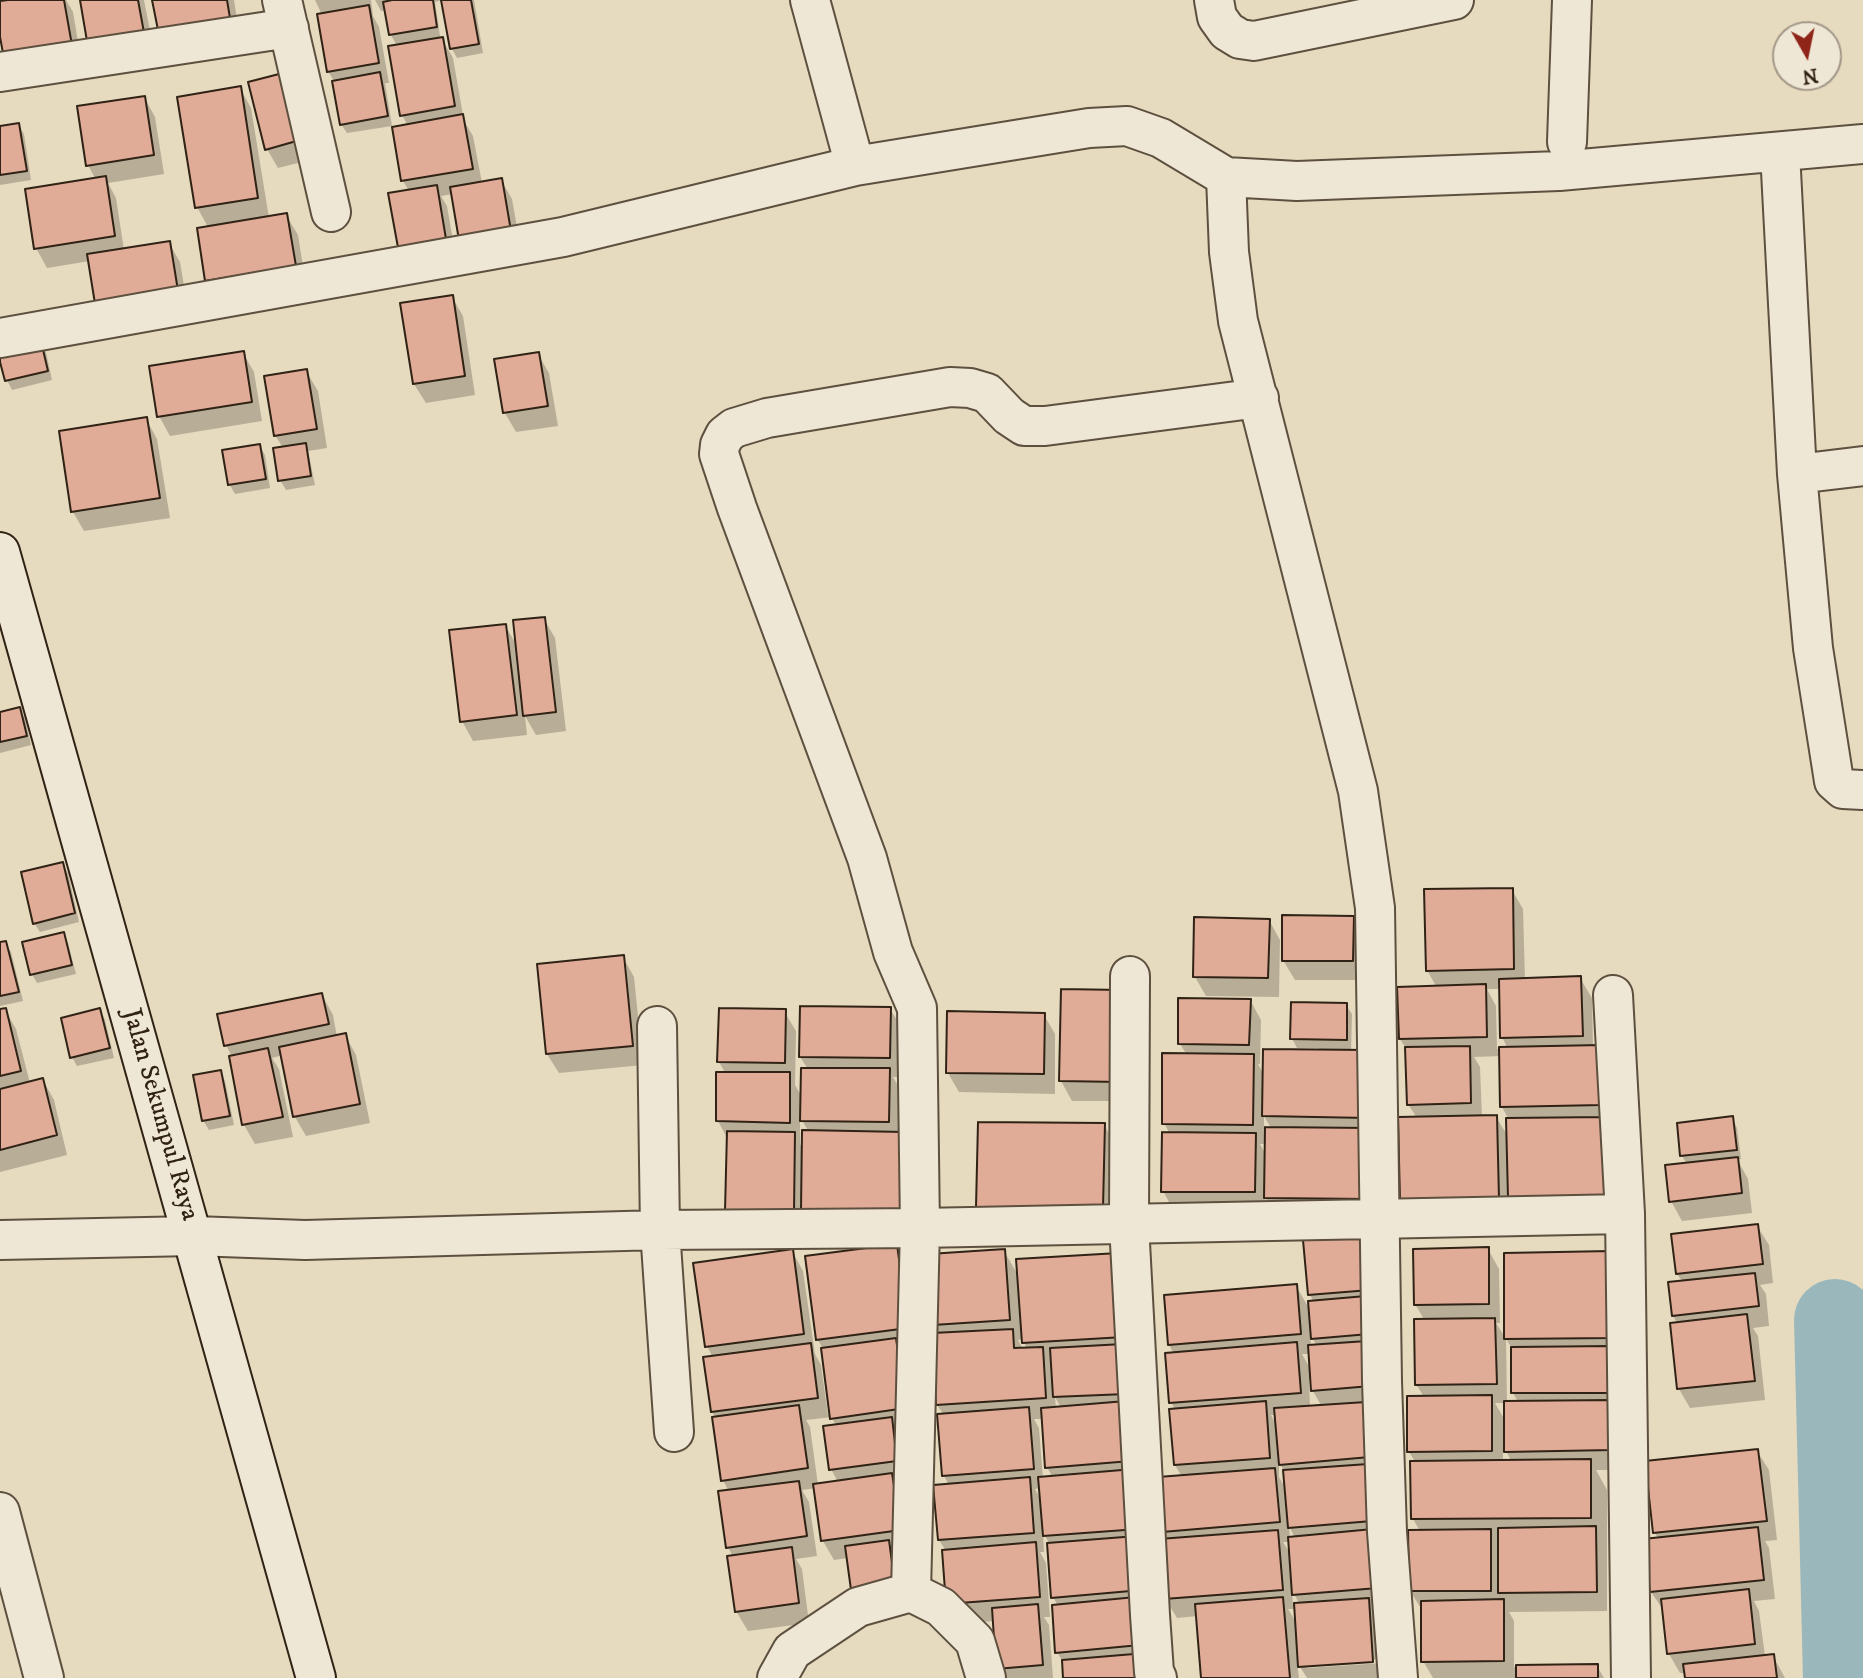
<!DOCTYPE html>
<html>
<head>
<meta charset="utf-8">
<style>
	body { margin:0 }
	#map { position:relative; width:1863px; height:1678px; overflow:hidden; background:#e6dabf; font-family:"IM FELL DW Pica",serif }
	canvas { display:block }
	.north { position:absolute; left:1772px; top:21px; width:70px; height:70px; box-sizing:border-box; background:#efe7d5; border:2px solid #a39888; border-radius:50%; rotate:171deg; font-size:19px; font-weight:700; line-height:28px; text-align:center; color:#302214 }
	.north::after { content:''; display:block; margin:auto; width:24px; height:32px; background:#8f2418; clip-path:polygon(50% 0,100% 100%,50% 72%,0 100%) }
</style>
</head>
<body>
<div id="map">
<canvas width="1863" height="1678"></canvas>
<div class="north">N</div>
</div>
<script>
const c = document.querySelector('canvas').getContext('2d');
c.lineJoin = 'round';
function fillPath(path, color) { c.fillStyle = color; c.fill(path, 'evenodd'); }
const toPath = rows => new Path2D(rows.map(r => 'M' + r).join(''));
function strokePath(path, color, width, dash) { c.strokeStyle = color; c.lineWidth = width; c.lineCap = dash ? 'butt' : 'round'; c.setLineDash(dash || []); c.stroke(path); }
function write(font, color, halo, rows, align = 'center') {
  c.font = font + ' "IM FELL DW Pica",serif'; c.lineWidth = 5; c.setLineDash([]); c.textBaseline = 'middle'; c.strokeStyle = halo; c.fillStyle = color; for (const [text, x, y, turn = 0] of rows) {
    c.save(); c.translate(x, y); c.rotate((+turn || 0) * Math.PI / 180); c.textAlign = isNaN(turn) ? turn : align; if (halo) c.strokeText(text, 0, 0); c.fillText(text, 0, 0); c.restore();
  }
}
fillPath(toPath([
	[0,0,66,0,73,12,83,71,0,27],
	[82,0,144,0,155,57],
	[154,0,234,0,240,38],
	[315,0,371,0,373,16,379,27,389,83,385,83,392,126,347,133,341,124,334,81,328,71,322,15],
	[375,0,474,0,483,53,457,58,452,49,443,0,435,2,440,36,453,58,464,121,473,136,482,183,501,180,512,199,521,250,453,194,441,196,447,206,457,264,409,191,403,181,408,126,402,115,397,46,391,35,386,10,381,11],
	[250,84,310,160,278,168,267,149],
	[240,88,251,108,269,218,286,215,298,235,306,286,218,300,207,280,208,227,197,207],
	[144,97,155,117,164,174,108,183,116,198,124,250,169,243,180,262,189,316,90,261,47,268,36,248,96,180,88,165],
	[18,125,24,134,31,180,0,185,0,128],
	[452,297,463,316,475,395,426,403,414,384],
	[40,343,46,352,52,380,12,390,7,380],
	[243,353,254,372,262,421,170,436,159,416],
	[538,354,549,373,558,426,516,432,505,413],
	[306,371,318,391,327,448,308,451,315,485,286,490,280,480,283,448,275,435],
	[146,419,157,439,170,518,84,531,73,512,61,433],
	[259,446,265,455,270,488,235,494,230,485],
	[544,619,555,638,566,731,536,735,525,716,527,735,473,741,462,721,505,625,517,646],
	[19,709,25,718,31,745,0,753,0,713],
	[62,864,68,873,79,922,40,932,34,923],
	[1512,890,1523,909,1525,980,1580,978,1592,998,1593,1047,1612,1124,1509,1218,1417,1118,1408,1104,1407,1050,1400,1039,1437,988,1427,970],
	[1487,989,1501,989,1502,1037,1508,1049,1497,1049,1496,1006],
	[1501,1056,1502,1107,1509,1120,1509,1138,1496,1117,1482,1117,1480,1067,1474,1057],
	[1353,918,1364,937,1363,980,1295,980,1283,960],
	[1269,920,1280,940,1279,997,1206,996,1195,977],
	[63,934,68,943,76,974,37,983,32,974],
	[5,943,11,952,23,1001,0,1006,0,944],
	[623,957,634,977,643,1065,559,1073,547,1054],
	[322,995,333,1015,337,1037,345,1035,356,1055,370,1123,306,1136,295,1117,283,1055,272,1058,279,1069,293,1137,255,1144,244,1125,232,1057,226,1045],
	[1250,1000,1261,1020,1260,1064,1258,1064,1265,1076,1319,1051,1319,1048,1297,1048,1292,1038,1346,1005,1352,1014,1351,1052,1379,1219,1277,1218,1265,1198,1265,1211,1174,1211,1163,1191,1170,1134,1164,1123,1187,1055,1180,1044],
	[1264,1116,1271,1128,1264,1128],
	[1260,1144,1266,1144,1266,1155],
	[890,1009,902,1028,900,1077,893,1077,900,1089,900,1134,804,1231,728,1140,718,1121,726,1074,719,1062,784,1011,796,1031,795,1085,802,1097,808,1069,800,1057],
	[800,1117,809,1132,804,1151,800,1144],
	[5,1010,16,1029,30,1083,43,1080,54,1100,67,1155,0,1172,0,1011],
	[100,1010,105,1020,114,1058,77,1066,72,1057],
	[1133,1011,1132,1101,1072,1101,1061,1081],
	[1044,1015,1055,1034,1055,1094,959,1092,948,1073],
	[220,1072,225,1081,234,1125,209,1130,203,1120],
	[1732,1118,1737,1128,1741,1159,1737,1159,1748,1179,1752,1213,1682,1221,1671,1201,1687,1164,1682,1156],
	[1104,1125,1121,1154,1119,1237,995,1236,978,1206],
	[1757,1226,1769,1245,1773,1283,1760,1285,1766,1294,1769,1326,1753,1328,1758,1336,1765,1400,1690,1408,1679,1389,1671,1324,1678,1324,1673,1316,1683,1282,1677,1274],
	[1364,1236,1388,1608,1373,1609,1379,1619,1382,1659,1307,1665,1307,1668,1382,1663,1383,1678,1307,1678,1297,1662,1299,1678,1203,1678,1198,1616,1177,1618,1165,1598,1168,1540,1163,1531,1182,1477,1175,1465,1175,1410,1171,1402,1174,1354,1169,1345,1296,1286,1310,1310,1314,1302,1310,1295],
	[1310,1334,1317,1346,1311,1347],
	[1302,1354,1310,1354,1311,1370],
	[1312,1380,1313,1391,1322,1407,1310,1408,1309,1381],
	[1271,1415,1277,1415,1277,1426],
	[1279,1462,1285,1473,1287,1491,1279,1477],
	[1289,1526,1295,1538,1290,1538],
	[1283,1542,1290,1542,1291,1555],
	[1292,1590,1300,1605,1293,1605],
	[1288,1609,1296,1609,1297,1624],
	[896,1246,907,1266,900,1601,848,1558,834,1560,823,1541,816,1488,802,1490,809,1502,817,1556,796,1559,802,1569,809,1623,748,1631,736,1611,733,1557,728,1547,729,1492,723,1480,716,1418,712,1412,713,1358,707,1346,792,1251,803,1271,815,1354,821,1365,828,1415,831,1414,823,1349,818,1340],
	[832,1417,836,1426,831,1469,838,1482,818,1485,810,1427,806,1420],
	[1488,1249,1499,1269,1500,1323,1496,1323,1506,1339,1507,1402,1518,1402,1513,1393,1513,1350,1506,1339,1610,1253,1623,1470,1596,1470,1607,1490,1607,1611,1509,1612,1514,1621,1514,1667,1597,1666,1604,1678,1433,1678,1423,1661,1422,1610,1410,1591,1420,1531,1413,1519,1416,1463,1409,1452,1424,1397,1416,1384,1425,1321,1415,1304],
	[1495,1403,1506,1403,1506,1422],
	[1503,1446,1512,1462,1503,1462],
	[1004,1251,1019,1277,1118,1255,1144,1678,1065,1678,1064,1664,1057,1652,1058,1606,1053,1597,1049,1543,1043,1532,1044,1552,1040,1552,1046,1563,1050,1617,1044,1617,1049,1625,1053,1678,1003,1678,994,1621,959,1624,946,1551,939,1540,949,1485,944,1476,939,1416,944,1415,937,1405,940,1335,935,1325],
	[1023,1339,1024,1342,1027,1349,1023,1349,1018,1340],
	[1055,1397,1059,1404,1061,1408,1056,1408],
	[1034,1419,1043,1419,1047,1467,1053,1478,1043,1479,1039,1428],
	[1041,1488,1043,1503,1035,1489],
	[1757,1451,1769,1470,1777,1540,1765,1541,1769,1548,1775,1599,1754,1601,1759,1611,1765,1656,1773,1656,1785,1678,1687,1678,1686,1673,1680,1673,1669,1654,1664,1611,1651,1592,1645,1541,1659,1540,1655,1533]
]), '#0003');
strokePath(toPath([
	[1835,1320,1844,1678]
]), '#9ab8bb', 82);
const building = toPath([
	[8,0,64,0,73,51,5,64,0,37,0,1,8,0],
	[80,0,138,0,145,38,88,47,80,0],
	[152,0,227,0,230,18,158,30,152,0],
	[392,0,433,0,437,27,389,35,383,2,392,0],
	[441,0,471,0,479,44,450,49,441,0],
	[369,5,379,63,327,72,317,14,369,5],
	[443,37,455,106,400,116,388,46,443,37],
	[380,72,388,116,340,125,332,81,380,72],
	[283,73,300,140,265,150,248,82,283,73],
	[241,86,258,198,195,208,177,97,241,86],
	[145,96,154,155,86,166,77,106,145,96],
	[463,114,473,169,401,181,392,127,463,114],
	[19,123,27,171,0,175,0,126,19,123],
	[106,176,115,236,34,249,25,189,106,176],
	[502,178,511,231,459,240,450,187,502,178],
	[437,185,447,245,399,253,388,193,437,185],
	[287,213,296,266,205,281,197,228,287,213],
	[170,241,179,297,96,310,87,254,170,241],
	[453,295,465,376,413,384,400,303,453,295],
	[41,341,48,371,5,381,0,362,0,351,41,341],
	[244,351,252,402,157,417,149,366,244,351],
	[539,352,548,406,503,413,494,359,539,352],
	[307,369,317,429,274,436,264,376,307,369],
	[147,417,160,498,71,512,59,431,147,417],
	[306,443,311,476,278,481,273,448,306,443],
	[260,444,266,479,228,485,222,450,260,444],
	[545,617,556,712,523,716,513,620,545,617],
	[506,624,517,715,460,722,449,630,506,624],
	[20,707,27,736,0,742,0,712,20,707],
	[63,862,75,913,33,924,21,872,63,862],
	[1513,888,1514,969,1426,971,1424,889,1513,888],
	[1282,915,1354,916,1353,961,1282,961,1282,915],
	[1194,917,1270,919,1268,978,1193,977,1194,917],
	[64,932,72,965,30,975,22,942,64,932],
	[6,941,19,992,0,996,0,942,6,941],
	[624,955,633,1046,546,1054,537,964,624,955],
	[1581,976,1583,1036,1500,1038,1499,979,1581,976],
	[1486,984,1487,1037,1399,1039,1397,987,1486,984],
	[1061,989,1122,990,1121,1082,1059,1081,1061,989],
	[322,993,329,1024,224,1046,217,1014,322,993],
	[1178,998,1251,999,1249,1045,1178,1044,1178,998],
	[1291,1002,1347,1003,1347,1040,1290,1039,1291,1002],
	[800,1006,891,1007,890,1058,799,1057,800,1006],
	[6,1008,21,1071,0,1076,0,1009,6,1008],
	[100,1008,110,1048,70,1058,61,1018,100,1008],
	[719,1008,786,1009,785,1063,717,1062,719,1008],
	[947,1011,1045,1013,1044,1074,946,1073,947,1011],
	[346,1033,360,1104,293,1117,279,1047,346,1033],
	[1601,1045,1602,1105,1500,1107,1499,1047,1601,1045],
	[1470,1046,1471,1103,1407,1105,1405,1047,1470,1046],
	[268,1048,283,1117,242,1125,229,1056,268,1048],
	[1263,1049,1369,1050,1368,1118,1262,1116,1263,1049],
	[1162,1053,1254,1054,1253,1125,1162,1124,1162,1053],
	[801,1068,890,1068,889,1122,800,1121,801,1068],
	[221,1070,230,1116,202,1121,193,1075,221,1070],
	[716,1072,790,1072,790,1123,716,1121,716,1072],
	[43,1078,57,1135,0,1150,0,1089,43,1078],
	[1497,1115,1499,1199,1400,1202,1398,1117,1497,1115],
	[1733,1116,1737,1150,1680,1156,1677,1123,1733,1116],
	[1605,1117,1607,1196,1508,1198,1506,1118,1605,1117],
	[978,1122,1105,1123,1103,1208,976,1207,978,1122],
	[1265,1127,1370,1128,1369,1199,1264,1198,1265,1127],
	[802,1130,904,1132,903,1211,801,1210,802,1130],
	[727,1131,795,1132,794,1212,725,1211,727,1131],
	[1162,1132,1256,1133,1255,1192,1161,1192,1162,1132],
	[1738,1157,1742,1193,1669,1202,1665,1165,1738,1157],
	[1758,1224,1763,1264,1676,1274,1671,1234,1758,1224],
	[1365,1235,1370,1290,1308,1295,1303,1240,1365,1235],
	[897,1244,908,1328,816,1340,805,1256,897,1244],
	[1489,1247,1489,1304,1414,1305,1413,1249,1489,1247],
	[793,1249,804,1334,705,1347,693,1263,793,1249],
	[1005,1249,1010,1320,933,1325,929,1254,1005,1249],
	[1611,1251,1612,1338,1504,1339,1504,1253,1611,1251],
	[1119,1253,1124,1337,1022,1343,1016,1259,1119,1253],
	[1755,1273,1759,1306,1672,1316,1668,1282,1755,1273],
	[1297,1284,1301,1334,1168,1345,1164,1295,1297,1284],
	[1366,1296,1369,1334,1311,1339,1308,1301,1366,1296],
	[1747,1314,1755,1381,1677,1389,1670,1323,1747,1314],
	[1495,1318,1497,1384,1415,1385,1414,1319,1495,1318],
	[1013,1329,1014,1348,1043,1347,1046,1398,936,1405,932,1333,1013,1329],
	[896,1338,906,1408,830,1419,821,1348,896,1338],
	[1367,1341,1371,1386,1311,1391,1308,1345,1367,1341],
	[1297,1342,1301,1393,1169,1403,1165,1353,1297,1342],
	[811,1343,818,1398,711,1412,703,1357,811,1343],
	[1123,1344,1126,1394,1053,1397,1050,1348,1123,1344],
	[1612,1346,1612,1393,1511,1393,1511,1347,1612,1346],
	[1492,1395,1492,1451,1407,1452,1407,1396,1492,1395],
	[1612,1400,1612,1450,1504,1452,1504,1401,1612,1400],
	[1126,1401,1131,1461,1045,1468,1041,1408,1126,1401],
	[1266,1401,1270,1458,1174,1465,1169,1409,1266,1401],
	[1366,1402,1370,1457,1279,1465,1274,1408,1366,1402],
	[799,1405,808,1468,721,1481,712,1417,799,1405],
	[1029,1407,1034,1469,942,1476,937,1414,1029,1407],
	[892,1417,897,1461,829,1470,823,1426,892,1417],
	[1758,1449,1767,1521,1653,1533,1645,1461,1758,1449],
	[1591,1459,1591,1518,1411,1519,1410,1461,1591,1459],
	[1368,1464,1372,1521,1288,1528,1283,1470,1368,1464],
	[1275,1468,1280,1522,1162,1532,1158,1477,1275,1468],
	[1134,1469,1139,1529,1043,1536,1038,1477,1134,1469],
	[892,1473,901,1530,821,1541,813,1484,892,1473],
	[1030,1477,1034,1533,938,1540,933,1485,1030,1477],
	[799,1481,807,1536,726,1548,718,1491,799,1481],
	[1596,1526,1597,1592,1498,1593,1498,1528,1596,1526],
	[1758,1527,1764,1580,1650,1592,1643,1539,1758,1527],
	[1373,1529,1378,1588,1292,1595,1288,1537,1373,1529],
	[1491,1529,1491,1591,1409,1591,1408,1530,1491,1529],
	[1278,1530,1283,1590,1164,1599,1159,1539,1278,1530],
	[1137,1536,1142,1590,1051,1598,1047,1543,1137,1536],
	[889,1540,896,1592,852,1597,845,1546,889,1540],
	[1036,1542,1040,1597,946,1604,942,1550,1036,1542],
	[792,1547,799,1603,735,1612,727,1556,792,1547],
	[1749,1589,1755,1644,1667,1654,1661,1599,1749,1589],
	[1136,1597,1140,1645,1055,1653,1052,1605,1136,1597],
	[1283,1597,1290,1678,1201,1678,1195,1604,1283,1597],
	[1369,1598,1373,1662,1298,1667,1294,1603,1369,1598],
	[1504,1599,1504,1661,1421,1662,1421,1601,1504,1599],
	[1038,1604,1043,1665,996,1669,992,1608,1038,1604],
	[1134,1654,1136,1678,1063,1678,1062,1660,1134,1654],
	[1774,1654,1777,1678,1685,1678,1683,1664,1774,1654],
	[1598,1664,1598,1678,1516,1678,1516,1665,1598,1664]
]);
fillPath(building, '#e1ac97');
strokePath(building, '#302214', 2);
const street = toPath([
	[282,0,331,212],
	[810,0,855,166],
	[1214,0,1217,17,1227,31,1240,39,1254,41,1454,0],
	[0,72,289,28],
	[1567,142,1572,0],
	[1780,152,1797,474,1813,648,1834,781,1843,789,1863,790],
	[1226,177,1229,252,1238,321,1358,791,1375,908,1382,1381,1387,1532,1398,1678],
	[0,338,563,237,855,166,1089,128,1127,126,1161,138,1226,177,1297,181,1559,171,1863,144],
	[1797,474,1863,466],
	[1130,976,1129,1224,1150,1615,1154,1672,1157,1678],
	[1613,995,1625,1214,1631,1678],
	[657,1026,660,1230,674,1432],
	[0,1240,194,1236,305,1240,660,1230,920,1228,1625,1214],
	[0,1512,44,1678],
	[777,1678,792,1651,858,1607,911,1592],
	[986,1678,975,1641,941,1607,911,1592,920,1228,917,1008,893,952,867,858,737,508,719,454,720,445,725,435,734,428,767,418,950,387,970,388,987,393,1009,416,1024,426,1045,426,1259,398]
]);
const secondary = toPath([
	[0,552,316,1678]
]);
strokePath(street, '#5e503f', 42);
strokePath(secondary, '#302214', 42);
strokePath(street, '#efe7d5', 38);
strokePath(secondary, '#efe7d5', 38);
write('26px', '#302214', '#efe7d5', [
	["Jalan Sekumpul Raya",159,1115,74]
]);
</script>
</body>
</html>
